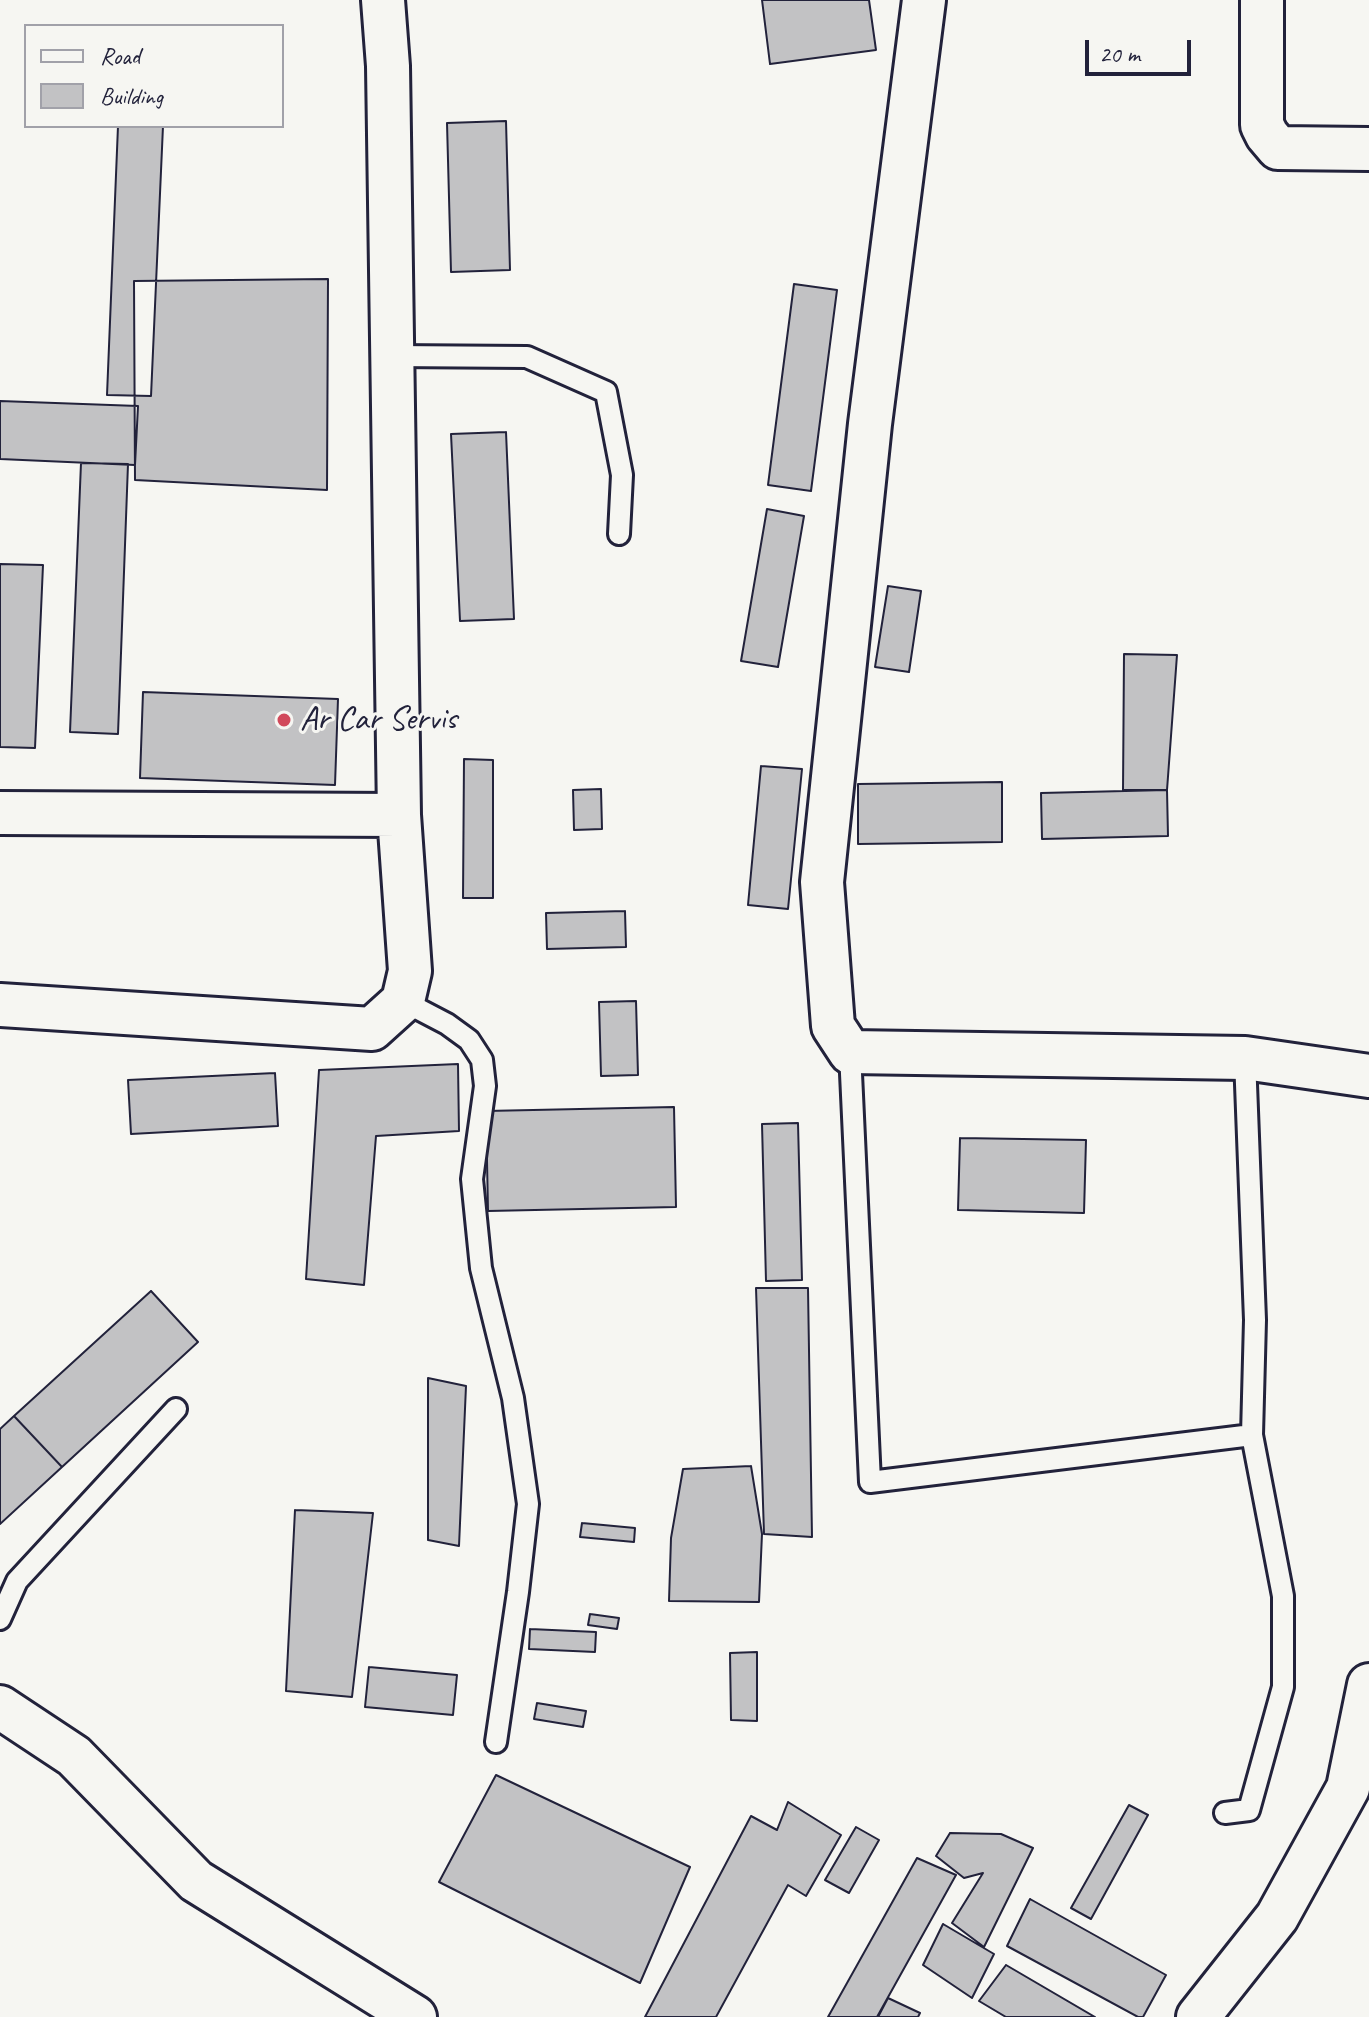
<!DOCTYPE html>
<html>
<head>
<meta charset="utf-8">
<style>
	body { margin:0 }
	#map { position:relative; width:1369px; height:2017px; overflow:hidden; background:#f6f6f2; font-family:Caveat,sans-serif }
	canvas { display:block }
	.legend { position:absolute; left:24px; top:24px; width:260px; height:104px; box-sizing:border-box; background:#f6f6f2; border:2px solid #a1a1a9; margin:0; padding:10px 14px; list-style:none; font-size:24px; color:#22223b }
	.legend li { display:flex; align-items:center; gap:16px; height:40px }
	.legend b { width:40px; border:2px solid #a1a1a9 }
	.scale { position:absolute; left:1085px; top:40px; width:106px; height:36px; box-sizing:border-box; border:4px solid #22223b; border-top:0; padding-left:10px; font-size:24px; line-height:28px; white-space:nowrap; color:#22223b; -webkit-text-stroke:6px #f6f6f2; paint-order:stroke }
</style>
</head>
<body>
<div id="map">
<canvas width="1369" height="2017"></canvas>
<ul class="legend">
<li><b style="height:10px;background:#f6f6f2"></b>Road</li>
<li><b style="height:22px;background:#c2c2c4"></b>Building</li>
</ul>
<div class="scale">20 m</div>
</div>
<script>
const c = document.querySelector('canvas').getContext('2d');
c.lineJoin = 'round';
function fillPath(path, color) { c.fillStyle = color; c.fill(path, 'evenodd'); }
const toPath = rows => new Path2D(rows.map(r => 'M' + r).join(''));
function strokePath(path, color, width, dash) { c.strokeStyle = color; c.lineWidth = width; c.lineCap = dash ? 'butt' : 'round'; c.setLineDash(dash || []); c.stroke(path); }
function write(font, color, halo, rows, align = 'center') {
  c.font = font + ' Caveat,sans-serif'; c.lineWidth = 6; c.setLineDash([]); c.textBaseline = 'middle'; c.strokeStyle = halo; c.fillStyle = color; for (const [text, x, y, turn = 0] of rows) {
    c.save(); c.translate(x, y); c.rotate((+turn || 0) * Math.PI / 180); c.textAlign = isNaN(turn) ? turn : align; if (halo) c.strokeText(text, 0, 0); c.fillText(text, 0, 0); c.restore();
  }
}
const building = toPath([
	[762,0,869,0,876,50,770,64,762,0],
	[506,121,510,270,451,272,447,123,506,121],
	[118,126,163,126,151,396,107,395,118,126],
	[328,279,327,490,135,480,134,281,328,279],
	[794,284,837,290,811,491,768,485,794,284],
	[0,401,138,406,135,465,0,459,0,401],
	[506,432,514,619,460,621,451,434,506,432],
	[81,463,128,464,118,734,70,732,81,463],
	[767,509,804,516,778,667,741,661,767,509],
	[0,564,43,565,35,748,0,747,0,564],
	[888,586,921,591,909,672,875,667,888,586],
	[1124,654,1177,655,1167,790,1123,790,1124,654],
	[143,692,338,699,335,785,140,778,143,692],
	[464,759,493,760,493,898,463,898,464,759],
	[761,766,802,769,788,909,748,905,761,766],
	[1002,782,1002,842,858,844,858,784,1002,782],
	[601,789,602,829,574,830,573,790,601,789],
	[1167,790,1168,836,1042,839,1041,793,1167,790],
	[625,911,626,947,547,949,546,913,625,911],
	[636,1001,638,1075,601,1076,599,1002,636,1001],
	[458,1064,459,1131,376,1136,364,1285,306,1279,319,1070,458,1064],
	[275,1073,278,1126,131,1134,128,1080,275,1073],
	[674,1107,676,1207,488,1211,486,1111,674,1107],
	[798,1123,802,1280,766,1281,762,1124,798,1123],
	[960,1138,1086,1140,1084,1213,958,1210,960,1138],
	[756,1288,808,1288,812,1537,764,1534,756,1288],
	[151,1291,198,1342,62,1467,14,1416,151,1291],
	[428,1378,466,1386,459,1546,428,1540,428,1378],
	[14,1416,62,1467,0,1524,0,1429,14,1416],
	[751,1466,762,1534,759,1602,669,1601,671,1538,683,1469,751,1466],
	[295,1510,373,1513,352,1697,286,1691,295,1510],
	[582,1523,635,1528,634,1542,580,1537,582,1523],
	[590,1614,619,1618,617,1629,588,1625,590,1614],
	[530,1629,596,1632,595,1652,529,1649,530,1629],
	[757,1652,757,1721,731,1720,730,1653,757,1652],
	[369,1667,457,1675,453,1715,365,1707,369,1667],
	[537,1703,586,1711,583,1727,534,1719,537,1703],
	[496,1775,690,1867,640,1983,439,1882,496,1775],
	[788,1802,841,1835,806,1896,788,1885,716,2017,645,2017,751,1816,777,1830,788,1802],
	[1129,1805,1148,1815,1091,1919,1071,1908,1129,1805],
	[856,1827,879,1840,849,1893,825,1880,856,1827],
	[950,1833,1001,1834,1033,1848,984,1947,952,1923,983,1873,964,1878,936,1856,950,1833],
	[917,1858,956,1875,877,2017,828,2017,917,1858],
	[1030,1899,1166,1975,1143,2017,1138,2017,1007,1946,1030,1899],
	[943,1924,994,1954,972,1998,923,1965,943,1924],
	[1006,1965,1095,2017,1006,2017,979,2001,1006,1965],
	[888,1998,920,2013,918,2017,878,2017,888,1998]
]);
fillPath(building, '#c2c2c4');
strokePath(building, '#22223b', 2);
const lane = toPath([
	[392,356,527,357,606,392,622,475,619,534],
	[403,1001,447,1024,469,1040,482,1060,485,1086,472,1179,481,1268,513,1398,528,1504,518,1592,496,1742],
	[850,1052,870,1482,1252,1435,1283,1596,1283,1687,1249,1810,1225,1813],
	[1245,1058,1255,1320,1252,1435],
	[0,1619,17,1581,176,1409]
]);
const street = toPath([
	[924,0,870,424,822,882,833,1026,850,1052,1245,1058,1369,1076],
	[1262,0,1262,125,1267,135,1278,148,1369,149],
	[0,813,399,815,388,66,383,0],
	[0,1005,372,1029,403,1001,410,971,399,815],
	[0,1707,74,1756,196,1881,415,2017],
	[1198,2017,1277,1917,1348,1788,1369,1685]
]);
strokePath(lane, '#22223b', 26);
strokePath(street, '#22223b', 48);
strokePath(lane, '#f6f6f2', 20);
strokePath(street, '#f6f6f2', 42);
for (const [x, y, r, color] of [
	[284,720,8,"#d1495b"]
]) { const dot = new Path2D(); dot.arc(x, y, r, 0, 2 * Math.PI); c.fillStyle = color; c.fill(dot); strokePath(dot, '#f6f6f2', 3); }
write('34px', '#22223b', '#f6f6f2', [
	["Ar Car Servis",300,720]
], 'left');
</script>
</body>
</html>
